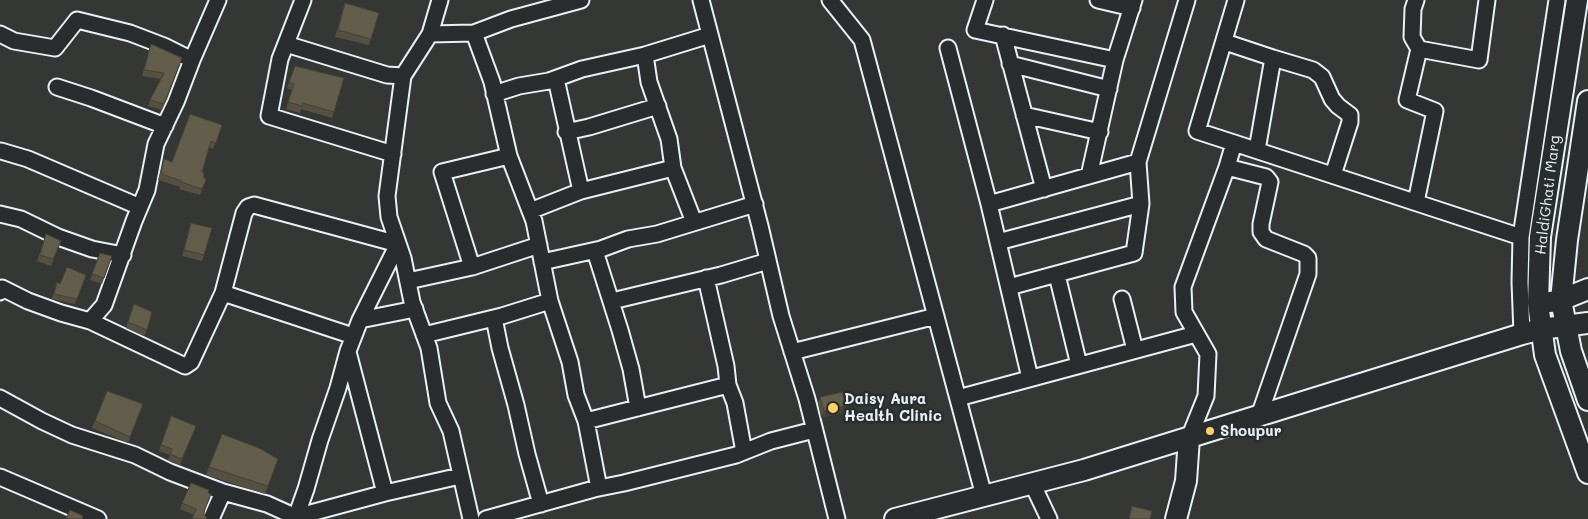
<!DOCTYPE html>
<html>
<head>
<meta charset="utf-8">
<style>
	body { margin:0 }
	canvas { display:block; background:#353734 }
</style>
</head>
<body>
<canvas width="1588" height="519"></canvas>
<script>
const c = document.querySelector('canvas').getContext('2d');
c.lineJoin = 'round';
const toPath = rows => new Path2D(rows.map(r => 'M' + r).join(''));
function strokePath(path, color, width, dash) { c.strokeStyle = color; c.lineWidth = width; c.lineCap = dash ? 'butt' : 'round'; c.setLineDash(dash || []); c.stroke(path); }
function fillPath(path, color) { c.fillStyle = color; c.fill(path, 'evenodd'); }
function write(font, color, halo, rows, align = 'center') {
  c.font = font + ' Mali,sans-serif'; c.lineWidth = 5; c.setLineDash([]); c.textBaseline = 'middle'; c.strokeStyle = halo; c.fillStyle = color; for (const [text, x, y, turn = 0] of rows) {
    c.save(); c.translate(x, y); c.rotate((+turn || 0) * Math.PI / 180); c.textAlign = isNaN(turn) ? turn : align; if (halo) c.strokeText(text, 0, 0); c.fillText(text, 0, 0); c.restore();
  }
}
const street = toPath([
	[303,0,280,59,269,116,393,154],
	[440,0,430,34,403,76,387,196,389,217,403,258,412,302,429,348,438,403,451,431,471,519],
	[701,0,760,226,781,316,807,399,837,519],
	[830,0,862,40,984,496],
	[985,0,975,30,1115,60],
	[1098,0,1132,8],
	[1416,0,1413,9,1412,37,1419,49,1479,60,1487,0],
	[474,33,492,82,509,156,534,221,550,301,570,362,576,395,586,421,599,488],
	[0,34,14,41,55,48,77,20,130,33,164,46,192,60],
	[430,34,474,33,511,19,581,0],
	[1003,35,1044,189],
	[1225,42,1273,58,1257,150],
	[286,44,387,75,403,76],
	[948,48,989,204,1030,378],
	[645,55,649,82,669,139,673,168,694,222],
	[1273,58,1313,70,1322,77,1332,99,1338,106,1350,115,1350,122,1333,175],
	[1010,64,1109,89],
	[556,79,581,191],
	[57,87,91,98,165,126],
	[494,94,519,86,549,81,582,69,645,55,710,35],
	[1024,115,1100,132],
	[566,132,589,127,658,106],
	[1234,143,1521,237],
	[1,151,28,159,140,207],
	[1227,167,1266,177,1270,182,1261,224,1261,232,1266,239,1304,254,1308,258,1308,274,1259,416],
	[1089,176,1115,60,1134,0],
	[1416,202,1435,111,1407,100,1419,49],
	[989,204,1138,162],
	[530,211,581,191,673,168],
	[0,214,21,219,58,237,92,249,123,255],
	[998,242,1141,204],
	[595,251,620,330,631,369,638,408],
	[542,262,601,249,628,239,657,234,755,204],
	[472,267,442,172,509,156],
	[1057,275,1079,365],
	[706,278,726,366,728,385,735,403,744,452],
	[408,281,472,267,539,245],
	[1009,287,1134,253,1141,204,1138,162,1187,0],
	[0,292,2,288,28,301,61,313,90,321,104,305,134,221,147,190,156,144,176,102,192,60,218,0],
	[223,293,244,213,248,207,254,205,398,244,360,320],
	[1122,299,1135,350],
	[612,301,721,275,768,261],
	[494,318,500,348,516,405,527,454,541,504],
	[90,321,185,366,191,362,223,293,353,336],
	[1522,334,1520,282,1521,237,1557,0],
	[424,335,502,316,550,301],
	[348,352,385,493],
	[792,352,936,316],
	[0,398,42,421,72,435,135,455,170,472,223,492,267,504,296,517,296,519],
	[958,398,1196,334],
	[586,421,728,385],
	[1189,438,1206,396,1208,354,1184,312,1183,287,1227,167,1234,143,1197,131,1236,0],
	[0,477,98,519],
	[1032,483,1049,519],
	[296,517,306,489,320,440,338,388,348,351,360,320,415,309],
	[296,517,385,493,460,476],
	[211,519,223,492],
	[486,519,594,489,624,483,736,455,771,441,814,430]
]);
const secondary = toPath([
	[1577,0,1540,237,1538,303,1545,355,1588,473],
	[1588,101,1567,240,1561,300,1571,351,1588,400],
	[1550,302,1561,300,1588,289],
	[895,519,1084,470,1522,334,1541,329,1588,323],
	[1176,519,1186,481,1189,438]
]);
strokePath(street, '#e8f1f8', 19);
strokePath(secondary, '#e8f1f8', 24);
strokePath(street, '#2a2d2e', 15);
strokePath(secondary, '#2a2d2e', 20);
fillPath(toPath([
	[345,3,379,13,369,45,335,37],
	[151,44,182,58,162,110,148,106,150,100,161,79,142,76],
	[295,66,334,112,332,118,301,109,300,113,286,109,292,90,287,88],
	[222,125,213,149,209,147,202,172,204,178,206,180,200,195,179,189,180,187,158,180,162,165,164,159,172,162],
	[191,223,204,255,202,261,182,256],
	[46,234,61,241,51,266,37,261],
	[100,253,112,256,102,284,90,280],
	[86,275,75,304,52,299,57,282,60,284],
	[134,304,147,330,144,336,126,328],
	[107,391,143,404,128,443,92,428],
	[820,397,848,412,821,418,818,403],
	[171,416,196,426,180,465,168,460,170,455,159,451],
	[222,434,278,459,265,494,206,475],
	[208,493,209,500,194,515,180,509,182,503]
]), '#555041');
fillPath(toPath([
	[850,405,848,412,821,418,824,411]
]), '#454135');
const building = toPath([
	[345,3,379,13,371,39,338,30,345,3],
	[151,44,182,58,164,104,150,100,164,73,144,70,151,44],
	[295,66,344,78,334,112,303,103,302,106,288,102,294,84,289,82,295,66],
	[190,114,222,125,216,143,211,141,202,172,204,173,204,178,206,180,202,189,181,182,182,181,161,174,164,159,172,162,190,114],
	[191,223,212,228,204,255,184,250,191,223],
	[46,234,61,241,53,259,40,255,46,234],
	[100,253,112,256,104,278,92,274,100,253],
	[67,267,86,275,77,299,54,294,57,282,60,284,67,267],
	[134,304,152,312,147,330,128,322,134,304],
	[107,391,143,404,130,437,95,421,107,391],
	[847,391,850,405,824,411,820,397,847,391],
	[171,416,196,426,182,459,170,454,172,449,161,445,171,416],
	[222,434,259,448,278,459,268,486,209,467,222,434],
	[191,483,209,490,208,493,211,494,205,509,204,514,207,519,192,519,196,509,182,503,191,483],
	[1132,506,1152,511,1150,519,1129,519,1132,506],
	[70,510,83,516,82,519,66,519,70,510]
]);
fillPath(building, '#635d4c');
strokePath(building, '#454135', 1);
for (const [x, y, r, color] of [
	[833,408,6,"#ffd166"],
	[1210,431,5,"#ffd166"]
]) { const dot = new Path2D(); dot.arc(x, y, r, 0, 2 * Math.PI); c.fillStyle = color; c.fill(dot); strokePath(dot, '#2a2d2e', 2); }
write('15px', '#e8f1f8', '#2a2d2e', [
	["HaldiGhati Marg",1548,195,-83]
]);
write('bold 15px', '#e8f1f8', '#2a2d2e', [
	["Daisy Aura",844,399],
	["Health Clinic",844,416],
	["Shoupur",1220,431]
], 'left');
</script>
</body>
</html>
